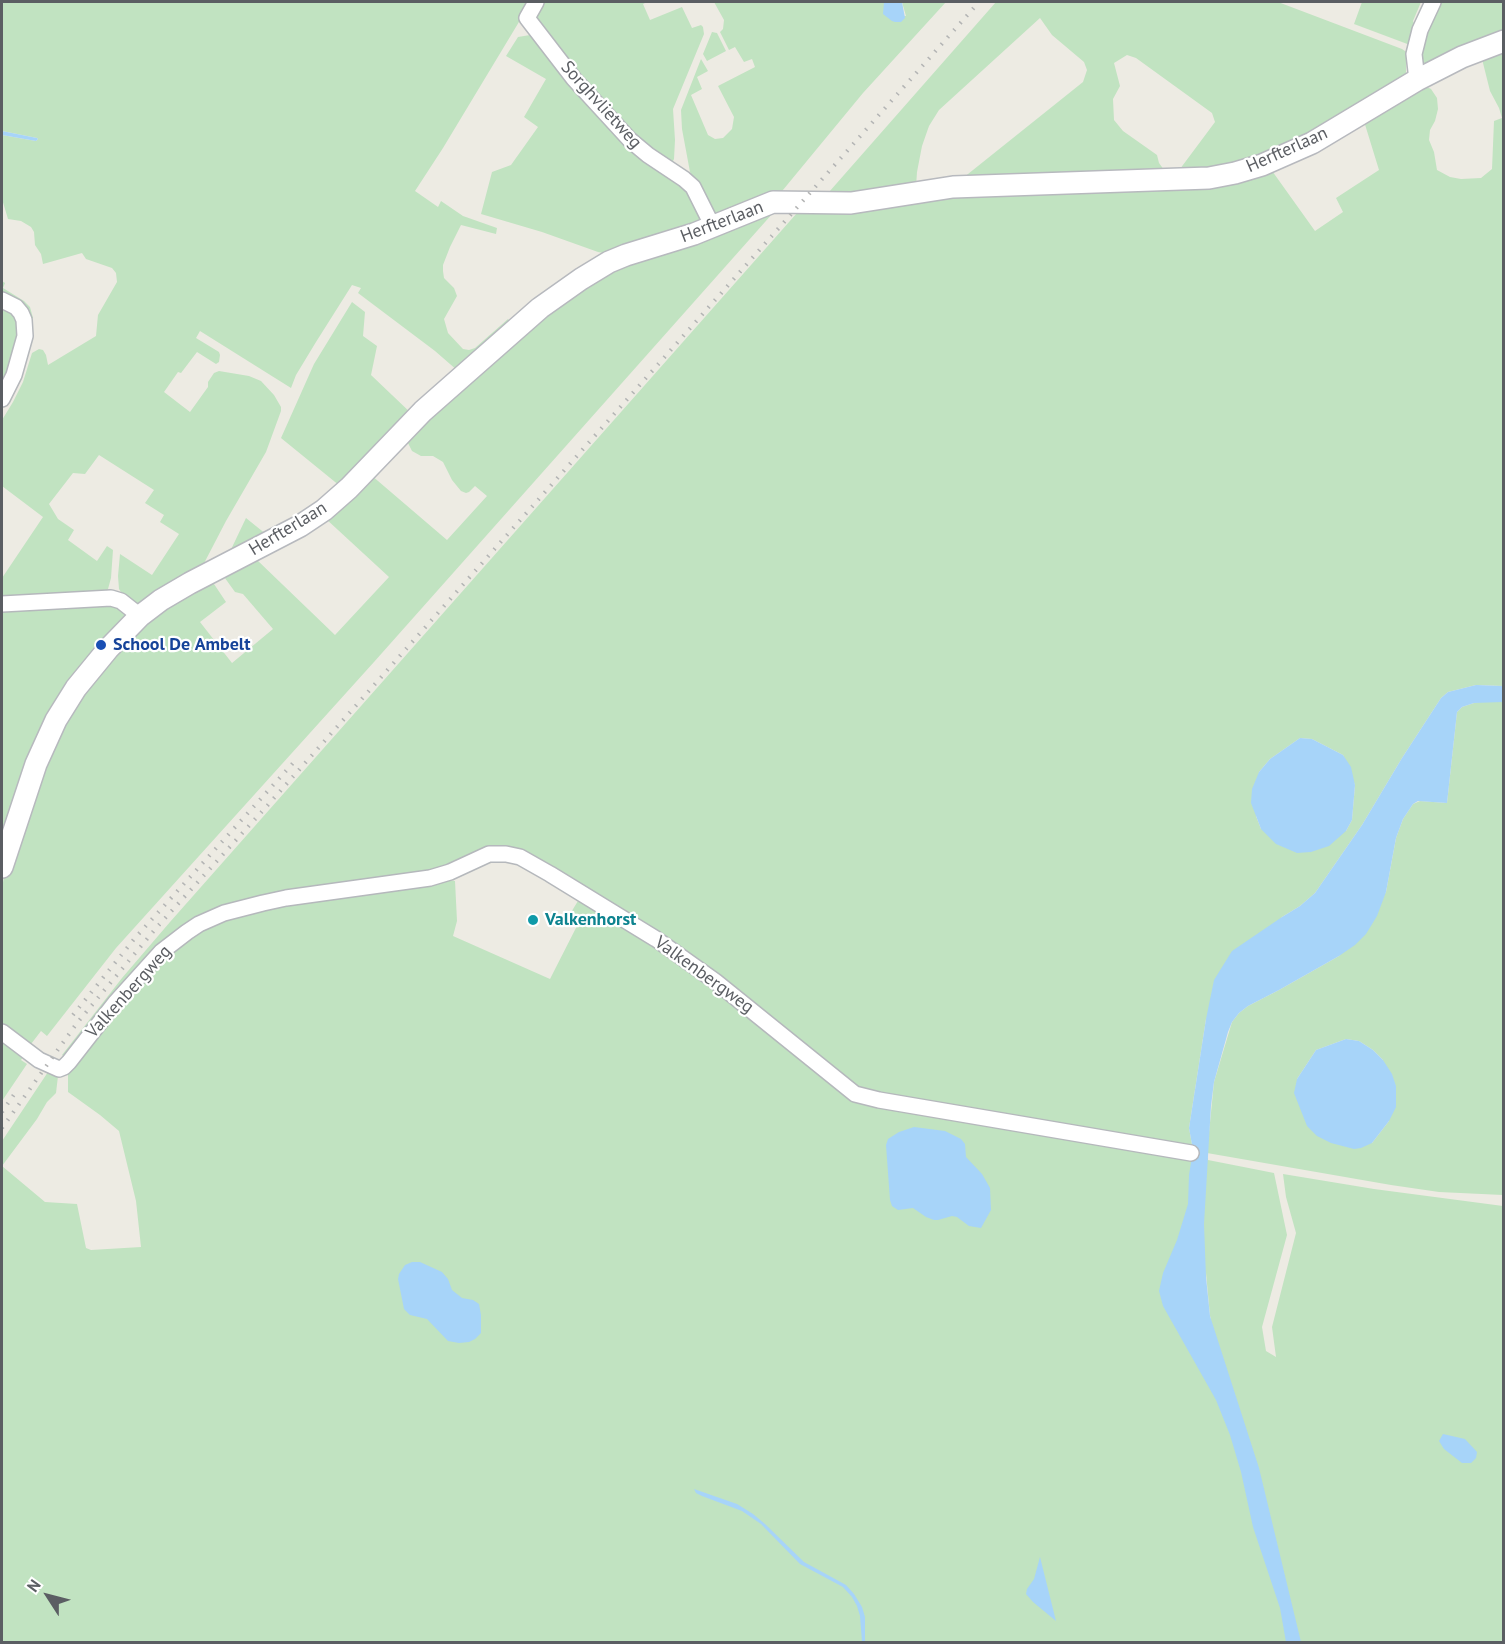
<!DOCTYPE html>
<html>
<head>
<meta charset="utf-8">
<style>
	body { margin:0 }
	#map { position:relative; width:1505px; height:1644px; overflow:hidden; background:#edebe3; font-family:"PT Sans",sans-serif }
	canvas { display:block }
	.frame { position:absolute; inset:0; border:3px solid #5b5e63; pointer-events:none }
	.north { position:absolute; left:18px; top:1566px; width:60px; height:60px; -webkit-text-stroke:4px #fff; paint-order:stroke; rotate:306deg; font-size:16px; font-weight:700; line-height:24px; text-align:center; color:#5b5e63 }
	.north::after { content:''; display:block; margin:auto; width:21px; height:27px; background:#5b5e63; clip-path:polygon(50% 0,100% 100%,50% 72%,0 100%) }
</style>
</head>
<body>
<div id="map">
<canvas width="1505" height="1644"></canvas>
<div class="frame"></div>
<div class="north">N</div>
</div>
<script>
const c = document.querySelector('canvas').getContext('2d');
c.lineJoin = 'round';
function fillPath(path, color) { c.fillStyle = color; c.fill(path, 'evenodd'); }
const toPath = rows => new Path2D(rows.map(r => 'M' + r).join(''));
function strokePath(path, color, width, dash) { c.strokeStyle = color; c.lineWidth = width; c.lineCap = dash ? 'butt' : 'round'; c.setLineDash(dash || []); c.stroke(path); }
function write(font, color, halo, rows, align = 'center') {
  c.font = font + ' "PT Sans",sans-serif'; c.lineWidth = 4.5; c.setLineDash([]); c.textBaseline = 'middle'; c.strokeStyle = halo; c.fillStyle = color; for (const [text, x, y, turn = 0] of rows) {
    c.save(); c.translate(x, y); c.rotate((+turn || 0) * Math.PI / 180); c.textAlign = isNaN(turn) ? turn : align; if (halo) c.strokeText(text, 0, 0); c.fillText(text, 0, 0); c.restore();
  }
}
fillPath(toPath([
	[2,2,531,2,443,148,415,191,438,207,441,201,463,216,497,228,496,234,461,225,450,247,443,265,443,271,444,278,454,288,457,296,444,319,448,333,463,349,469,350,475,348,508,319,511,323,458,371,435,351,358,293,361,288,352,285,316,342,296,375,291,388,200,331,196,338,219,352,220,355,219,362,216,364,197,352,181,373,178,372,164,392,190,412,208,387,208,382,214,373,219,371,249,376,261,381,274,395,281,407,281,411,266,452,226,521,200,571,140,605,123,595,119,589,118,576,120,554,152,575,179,534,160,522,164,515,145,503,154,490,99,455,85,474,73,473,49,504,58,519,74,530,68,540,97,561,107,546,113,550,111,578,108,589,105,592,2,602,2,578,43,517,2,486,2,420,13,402,23,382,32,353,39,349,43,350,46,355,48,365,96,336,98,315,117,282,116,273,112,268,86,259,82,253,43,264,41,254,35,245,34,232,31,227,21,221,8,219,2,199,2,135,36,141,38,139,37,138,2,131],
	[544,2,647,2,643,4,650,20,682,7,692,28,701,25,703,27,704,34,673,109,675,140,674,159,673,161,667,161,646,145,587,86,533,20],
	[714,2,884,2,884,14,906,16,902,2,946,2,863,93,778,196,720,216,712,212,690,172,682,129,681,110,701,59,708,71,697,77,702,89,691,95,708,135,715,139,723,138,732,129,734,117,718,86,755,67,752,59,744,62,735,47,729,50,720,32,723,29,724,20],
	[996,2,1278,2,1402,49,1408,53,1406,61,1406,77,1326,127,1254,161,1177,173,1215,122,1212,113,1136,58,1127,55,1114,63,1120,86,1113,99,1114,120,1123,131,1157,155,1159,163,1167,174,958,182,1083,82,1087,70,1084,62,1052,35,1040,18,939,110,929,126,922,146,917,172,916,187,822,200],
	[1362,2,1421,2,1413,21,1416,28,1410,45,1354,24],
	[1439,2,1503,2,1503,36,1426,65,1420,60,1422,44],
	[712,32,717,33,726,51,707,61,703,54],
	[530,35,536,37,576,87,687,186,700,218,698,222,609,254,598,252,542,232,481,214,492,172,511,165,538,127,524,117,546,79,506,56,518,37],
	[1503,51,1503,686,1476,685,1448,692,1441,698,1402,758,1362,825,1315,893,1300,906,1282,917,1206,1019,1189,1128,1193,1150,861,1093,773,1024,516,853,203,919,68,1059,62,1055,122,978,170,922,797,213,923,198,1270,168,1315,231,1343,212,1336,198,1379,170,1363,118,1423,85,1431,89,1437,98,1438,109,1435,121,1430,130,1429,140,1434,152,1437,170,1450,177,1461,179,1481,178,1492,169,1494,121,1502,118,1499,108,1490,91,1482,59],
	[1300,738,1312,739,1343,755,1355,785,1352,820,1346,831,1261,829,1256,816,1259,772,1270,759],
	[773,213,374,662,116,948,47,1036,41,1031,28,1048,2,1028,2,888,6,865,66,712,152,615,212,581,226,602,200,622,232,663,273,629,243,594,235,592,222,574,256,559,335,635,389,577,325,518,371,475,447,540,487,496,475,486,469,492,466,493,461,491,452,480,443,462,433,456,421,456,412,451,406,439,481,366,599,274],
	[2,281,5,283,3,288,24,301,30,307,33,318,30,319,2,297],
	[352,302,365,312,363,336,377,346,371,375,413,415,340,486,281,438,314,364],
	[2,305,15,311,21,326,2,390],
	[246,518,272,539,226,560],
	[106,605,115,607,127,615,111,636,2,846,2,612,74,608],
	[1486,701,1503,702,1503,1195,1439,1192,1391,1185,1207,1153,1214,1082,1232,1022,1239,1013,1248,1006,1279,990,1339,956,1386,892,1396,838,1403,819,1413,804,1420,801,1447,803,1457,712,1462,707,1474,703],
	[1346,1039,1359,1041,1373,1050,1383,1060,1389,1121,1372,1143,1297,1079,1316,1050],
	[445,879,455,881,457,921,453,936,550,979,580,920,570,914,581,896,716,986,868,1101,1208,1158,1208,1160,1274,1173,1287,1235,1262,1327,1266,1351,1276,1357,1272,1327,1296,1233,1286,1197,1283,1174,1374,1189,1503,1206,1503,1642,2,1642,2,1141,48,1072,56,1074,58,1076,56,1093,47,1102,37,1119,2,1166,45,1202,77,1204,86,1248,91,1250,141,1247,136,1201,119,1131,100,1115,68,1092,68,1070,85,1047,182,939,242,912],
	[1206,1273,1210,1316,1211,1319,1204,1316],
	[2,1036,25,1054,21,1060,27,1064,2,1101]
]), '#c1e3c1');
fillPath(toPath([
	[884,2,902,2,905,18,901,22,895,22,892,21,883,14],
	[2,131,37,138,38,139,36,141,2,135],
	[1476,685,1503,686,1503,702,1474,703,1462,707,1457,712,1447,803,1418,801,1413,804,1403,819,1396,838,1386,892,1377,916,1366,934,1355,945,1339,956,1279,990,1248,1006,1239,1013,1232,1022,1228,1032,1214,1082,1211,1106,1204,1224,1206,1277,1210,1316,1259,1468,1301,1642,1286,1642,1280,1608,1253,1527,1241,1472,1230,1435,1216,1400,1163,1306,1159,1291,1163,1273,1177,1240,1188,1204,1189,1175,1193,1150,1189,1128,1206,1019,1214,980,1232,951,1282,917,1300,906,1315,893,1362,825,1402,758,1441,698,1448,692],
	[1300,738,1312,739,1343,755,1351,767,1355,785,1352,820,1346,831,1329,846,1311,852,1297,853,1276,844,1261,829,1251,803,1252,789,1259,772,1270,759],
	[1346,1039,1359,1041,1373,1050,1383,1060,1392,1074,1396,1086,1396,1107,1389,1121,1372,1143,1361,1148,1354,1149,1331,1143,1317,1136,1307,1126,1294,1093,1297,1079,1316,1050],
	[914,1127,945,1131,961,1139,965,1144,966,1157,982,1174,990,1188,991,1210,981,1228,969,1226,957,1217,952,1216,938,1220,934,1220,926,1217,913,1208,898,1210,892,1206,890,1200,886,1145,888,1139,899,1132],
	[412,1262,420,1262,442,1272,448,1279,452,1290,462,1298,473,1300,479,1304,481,1315,481,1333,475,1339,469,1342,459,1343,448,1341,427,1319,410,1315,404,1309,398,1279,399,1274,405,1265],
	[1443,1434,1465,1439,1477,1452,1476,1458,1471,1463,1462,1463,1444,1449,1439,1441],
	[694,1489,737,1504,753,1514,765,1524,804,1562,846,1585,854,1594,862,1607,865,1617,865,1642,862,1642,860,1616,857,1606,852,1597,843,1587,800,1564,761,1524,742,1511,702,1496,696,1493],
	[1040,1557,1056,1621,1033,1602,1026,1594,1027,1589,1034,1579]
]), '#a7d4f9');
const street = toPath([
	[536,2,527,18,574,79,630,140,648,155,684,179,693,187,713,227],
	[1417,80,1414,54,1420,30,1433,2],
	[2,300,16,307,21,313,24,320,25,336,14,375,2,399],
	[2,604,111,598,121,601,140,616],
	[2,1032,39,1060,59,1069,64,1067,69,1062,115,1003,161,952,187,932,199,924,224,913,263,903,286,898,430,878,450,872,489,854,506,854,520,857,550,874,656,939,715,981,855,1094,879,1100,1191,1153]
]);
const secondary = toPath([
	[2,867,36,764,56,720,76,688,108,649,140,616,161,600,190,583,300,526,324,510,349,488,423,411,540,308,581,279,609,262,626,255,694,234,773,202,851,203,953,187,1209,178,1235,173,1262,165,1312,143,1417,80,1462,57,1504,41]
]);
strokePath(street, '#b5b8bc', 18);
strokePath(secondary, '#b7b9be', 24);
strokePath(street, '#fff', 15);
strokePath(secondary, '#fff', 21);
strokePath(toPath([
	[73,1015,135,938,294,762],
	[2,1112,15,1093],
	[2,1128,77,1023,157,927,267,806,979,2]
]), '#b3b4b4', 4, [1.5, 8]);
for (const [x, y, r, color] of [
	[101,645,6,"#1a4fb4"],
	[533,920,6,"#0f9aa8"]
]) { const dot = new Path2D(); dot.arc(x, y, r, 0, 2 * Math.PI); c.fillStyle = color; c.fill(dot); strokePath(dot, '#fff', 2); }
write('18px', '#5b5e63', '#fff', [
	["Sorghvlietweg",601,105,48],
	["Herfterlaan",1287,150,-24],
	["Herfterlaan",722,222,-21],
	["Herfterlaan",288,529,-31],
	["Valkenbergweg",704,975,36],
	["Valkenbergweg",129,992,-48]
]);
write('bold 18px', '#164399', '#fff', [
	["School De Ambelt",113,645]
], 'left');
write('bold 18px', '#0d838f', '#fff', [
	["Valkenhorst",545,920]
], 'left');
</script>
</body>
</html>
